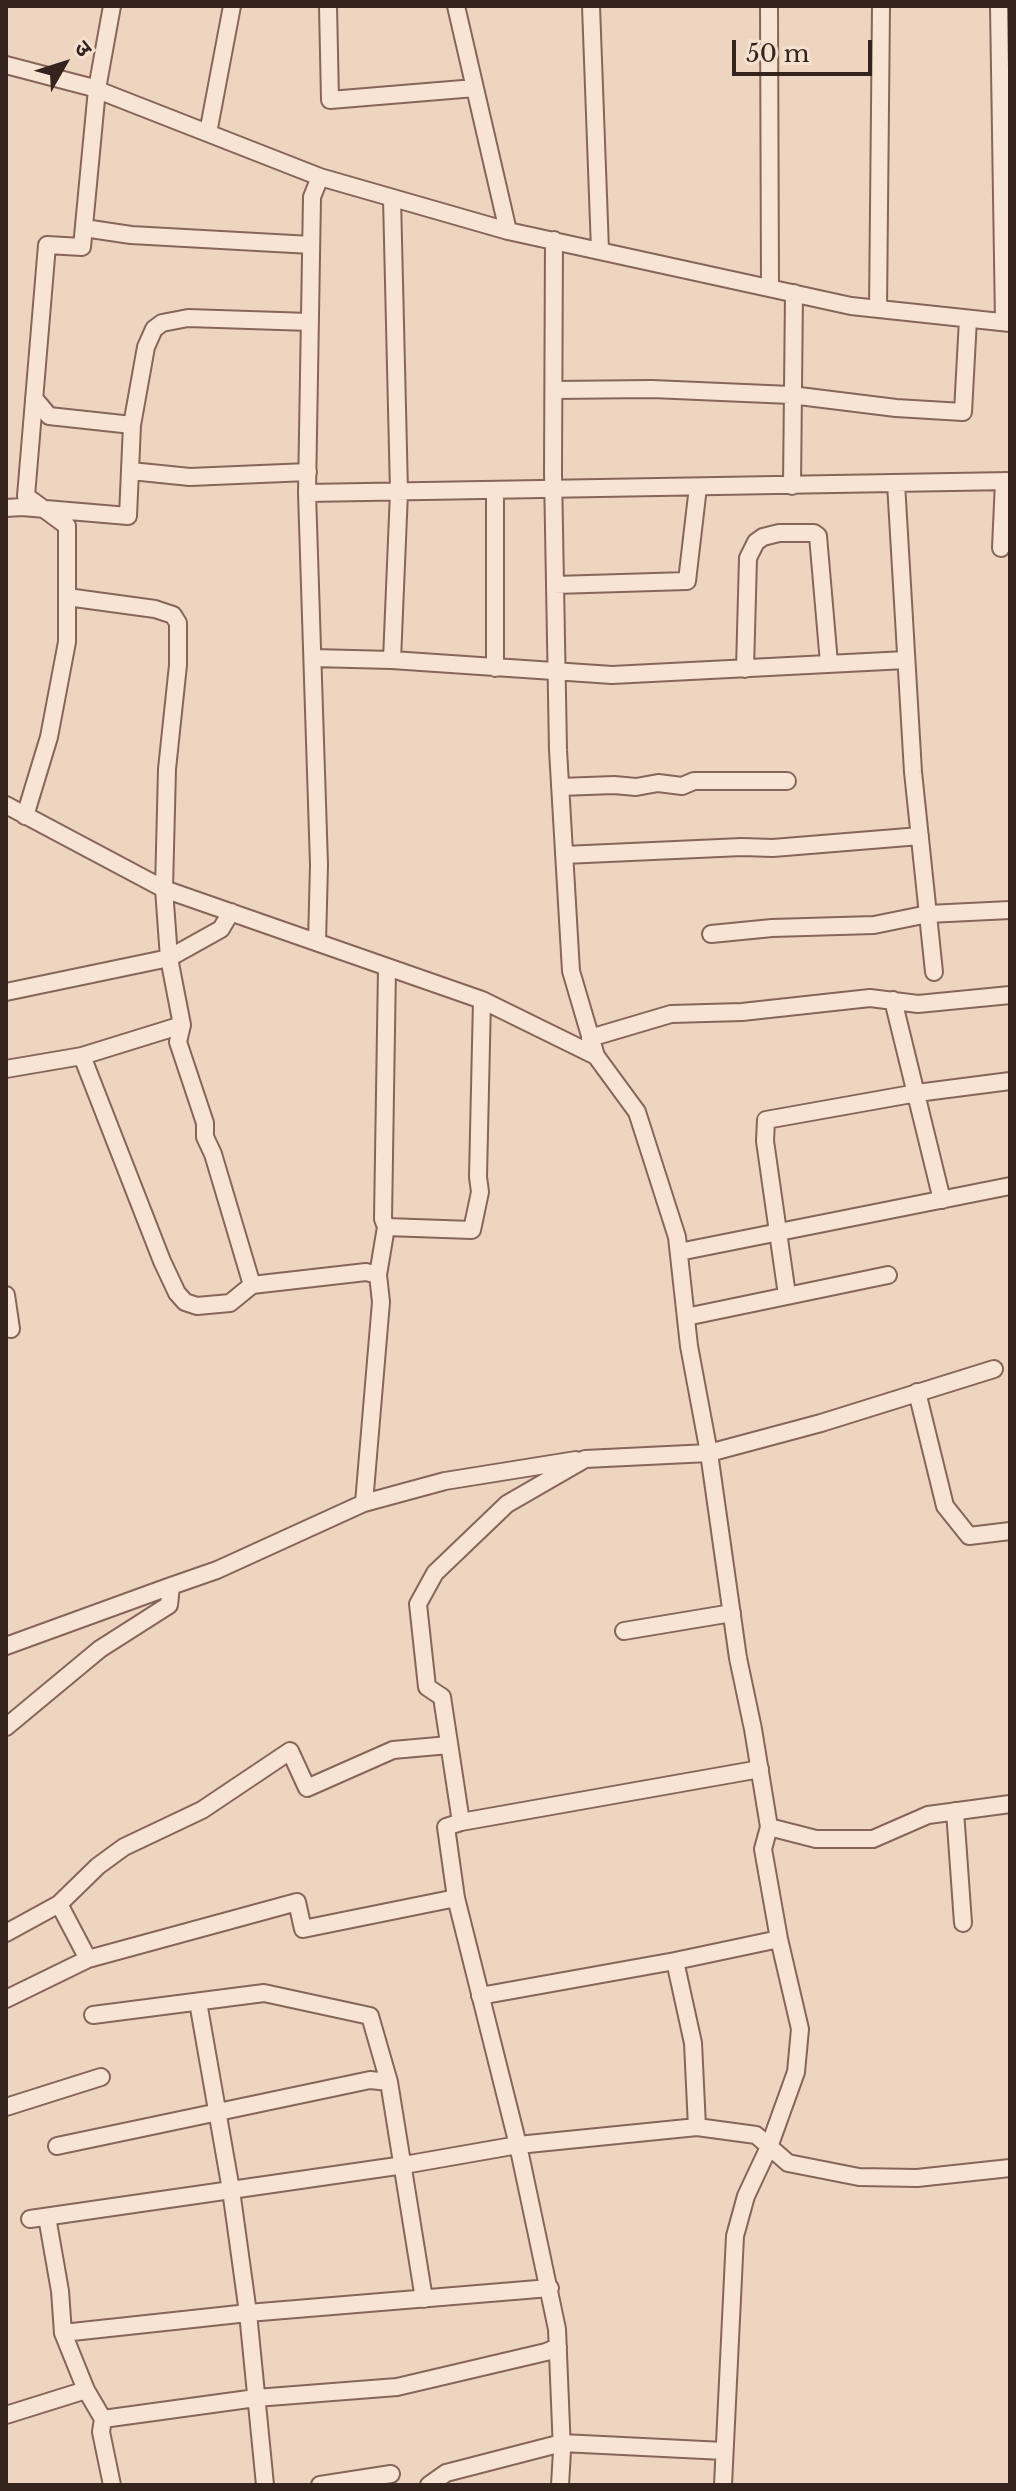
<!DOCTYPE html>
<html>
<head>
<meta charset="utf-8">
<style>
	body { margin:0 }
	#map { position:relative; width:1016px; height:2491px; overflow:hidden; background:#edd5c0; font-family:"Libre Baskerville","Noto Sans Devanagari",serif }
	canvas { display:block }
	.frame { position:absolute; inset:0; border:8px solid #35231d; pointer-events:none }
	.north { position:absolute; left:24px; top:24px; width:80px; height:80px; -webkit-text-stroke:6px #f4e1d0; paint-order:stroke; rotate:51deg; font-size:22px; font-weight:700; line-height:32px; text-align:center; color:#35231d }
	.north::after { content:''; display:block; margin:auto; width:28px; height:36px; background:#35231d; clip-path:polygon(50% 0,100% 100%,50% 72%,0 100%) }
	.scale { position:absolute; left:732px; top:40px; width:140px; height:36px; box-sizing:border-box; border:4px solid #35231d; border-top:0; padding-left:10px; font-size:24px; line-height:28px; white-space:nowrap; color:#35231d; -webkit-text-stroke:6px #f4e1d0; paint-order:stroke }
</style>
</head>
<body>
<div id="map">
<canvas width="1016" height="2491"></canvas>
<div class="frame"></div>
<div class="north">उ</div>
<div class="scale">50 m</div>
</div>
<script>
const c = document.querySelector('canvas').getContext('2d');
c.lineJoin = 'round';
const toPath = rows => new Path2D(rows.map(r => 'M' + r).join(''));
function strokePath(path, color, width, dash) { c.strokeStyle = color; c.lineWidth = width; c.lineCap = dash ? 'butt' : 'round'; c.setLineDash(dash || []); c.stroke(path); }
const minor = toPath([
	[328,6,330,100,475,88],
	[456,6,508,231],
	[591,6,600,250],
	[769,6,770,288],
	[999,6,1004,322],
	[6,65,90,87,320,177,508,231,851,306,1010,323],
	[208,133,232,6],
	[320,177,312,197,307,493,1010,481],
	[84,228,131,235,311,245],
	[554,240,553,473,558,750,571,971,596,1056],
	[878,309,881,6],
	[554,390,652,389,791,395,896,408,963,412,968,319],
	[34,398,49,416,132,425],
	[131,471,190,477,308,472],
	[896,483,913,772,934,972],
	[792,486,794,293],
	[495,491,495,668],
	[307,493,319,865,317,942],
	[6,508,22,507,128,516,132,425,146,347,154,329,162,323,188,318,310,322],
	[1001,548,1004,481],
	[555,585,687,581,698,487],
	[67,597,155,609,173,615,178,623,178,665,167,769,164,889,169,958,182,1025],
	[313,658,392,660,612,675,906,660],
	[392,660,399,492,392,198],
	[745,669,748,558,756,542,763,537,779,533,814,533,818,536,829,663],
	[560,787,614,785,636,787,658,783,682,786,694,781,787,781],
	[6,805,164,889,482,1000,596,1056,637,1112,677,1237,689,1346,709,1453,738,1658,753,1729,769,1827,816,1839,873,1839,928,1815,1010,1804],
	[25,816,49,737,67,642,67,526,26,496,47,245,82,247,97,89,112,6],
	[564,855,742,847,773,848,920,836],
	[711,934,772,928,874,925,928,914,1010,910],
	[6,992,169,958,221,929,231,912],
	[893,1000,942,1200],
	[590,1038,671,1014,742,1012,870,998,918,1004,1010,995],
	[82,1056,162,1261,177,1293,185,1302,197,1306,230,1303,252,1285,366,1272,378,1275],
	[6,1069,82,1056,182,1025,178,1042,205,1123,205,1137,213,1154,252,1285],
	[386,1227,472,1230,480,1192,478,1177,482,1000],
	[679,1252,1010,1186],
	[6,1295,11,1329],
	[787,1295,765,1141,766,1120,917,1093,1010,1081],
	[686,1317,888,1275],
	[917,1392,945,1506,969,1536,1010,1531],
	[364,1503,381,1302,378,1275,386,1227,383,1219,387,967],
	[171,1586,217,1570,364,1503,445,1481,576,1460],
	[624,1631,732,1613],
	[6,1646,171,1586,169,1605,100,1649,6,1727],
	[955,1811,963,1923],
	[461,1822,760,1769],
	[59,1904,88,1959],
	[6,1933,59,1904,98,1866,124,1847,202,1810,290,1751,307,1788,393,1750,449,1745],
	[675,1961,693,2043,697,2127],
	[480,1996,675,1961,779,1939],
	[6,1999,88,1959,297,1902,303,1929,456,1898],
	[198,2002,231,2190,248,2313,265,2485],
	[93,2015,264,1993,370,2016,389,2082,424,2299],
	[6,2107,101,2077],
	[57,2146,370,2080,389,2082],
	[47,2217,60,2291,63,2333,86,2390,103,2419,101,2432,112,2485],
	[30,2219,404,2165,518,2145,697,2127,756,2135,788,2163,859,2177,917,2178,1010,2168],
	[63,2333,248,2313,550,2288],
	[6,2415,86,2390],
	[103,2419,256,2398,397,2387,546,2352,558,2347],
	[320,2485,391,2474],
	[429,2485,446,2473,562,2443,724,2451],
	[560,2485,562,2451,557,2329,518,2145,456,1898,446,1827,461,1822,442,1697,427,1687,418,1604,435,1573,507,1504,585,1459,709,1453,821,1423,994,1369],
	[723,2485,735,2236,746,2196,769,2147,796,2072,800,2029,779,1939,763,1849,769,1827]
]);
strokePath(minor, '#856659', 20);
strokePath(minor, '#f8e4d3', 16);
</script>
</body>
</html>
